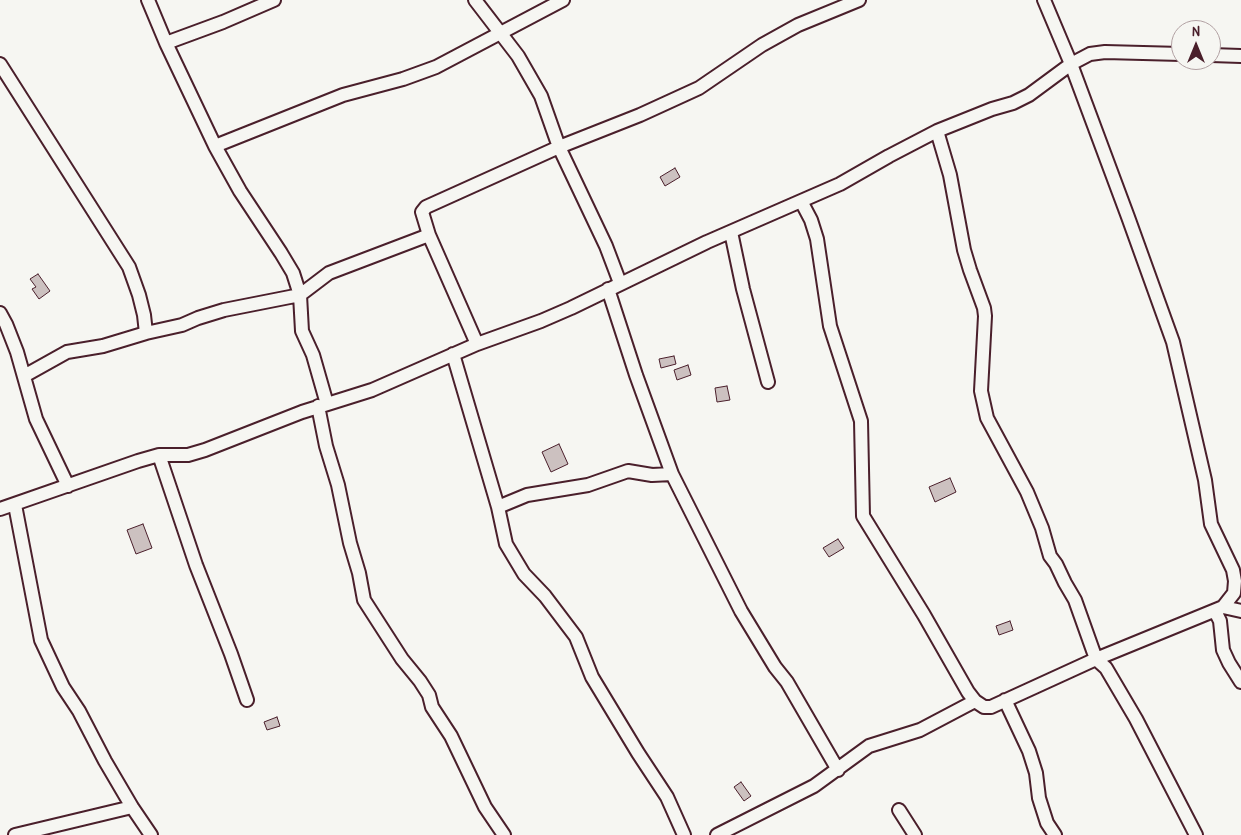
<!DOCTYPE html>
<html>
<head>
<meta charset="utf-8">
<style>
	body { margin:0 }
	#map { position:relative; width:1241px; height:835px; overflow:hidden; background:#f6f6f2; font-family:"Patrick Hand",sans-serif }
	canvas { display:block }
	.north { position:absolute; left:1171px; top:20px; width:50px; height:50px; box-sizing:border-box; background:#f6f6f2; border:1px solid #b1a0a2; border-radius:50%; rotate:0deg; font-size:14px; font-weight:700; line-height:20px; text-align:center; color:#4a1f2b }
	.north::after { content:''; display:block; margin:auto; width:18px; height:22px; background:#4a1f2b; clip-path:polygon(50% 0,100% 100%,50% 72%,0 100%) }
</style>
</head>
<body>
<div id="map">
<canvas width="1241" height="835"></canvas>
<div class="north">N</div>
</div>
<script>
const c = document.querySelector('canvas').getContext('2d');
c.lineJoin = 'round';
function fillPath(path, color) { c.fillStyle = color; c.fill(path, 'evenodd'); }
const toPath = rows => new Path2D(rows.map(r => 'M' + r).join(''));
function strokePath(path, color, width, dash) { c.strokeStyle = color; c.lineWidth = width; c.lineCap = dash ? 'butt' : 'round'; c.setLineDash(dash || []); c.stroke(path); }
const building = toPath([
	[675,168,680,177,665,186,660,177,675,168],
	[38,274,50,291,39,299,32,289,36,287,30,279,38,274],
	[674,356,676,364,661,368,659,359,674,356],
	[688,365,691,375,677,380,674,370,688,365],
	[727,386,730,400,717,402,715,388,727,386],
	[559,444,568,464,551,472,542,452,559,444],
	[950,478,956,492,935,502,929,487,950,478],
	[143,524,152,548,136,554,127,530,143,524],
	[838,539,844,548,829,557,823,548,838,539],
	[1010,621,1013,630,999,635,996,626,1010,621],
	[277,717,280,726,267,730,264,722,277,717],
	[741,782,751,796,744,801,734,787,741,782]
]);
fillPath(building, '#ccc1c0');
strokePath(building, '#4a1f2b', 1);
const minor = toPath([
	[148,0,166,43,215,146,240,191,281,253,293,273,300,295,302,331,313,355,327,404],
	[475,0,518,56,541,96,559,147,606,246,620,283],
	[1044,0,1071,64,1128,217,1173,342,1205,480,1211,524,1233,570,1235,581,1234,593,1223,607],
	[166,43,223,22,274,0],
	[1211,55,1241,56],
	[0,64,129,267,139,295,144,315,146,333,103,346,67,352,24,376],
	[937,131,950,175,964,250,970,270,984,308,985,316,981,391,987,418,1027,492,1042,528,1050,556,1056,564,1065,583,1075,600,1096,659,1106,668,1136,719,1196,835],
	[215,146,343,95,403,79,436,67,563,0],
	[801,201,811,220,817,239,830,326,861,421,863,516,924,615,968,692,975,701,984,707,991,707,1096,659,1223,607,1241,611],
	[731,232,743,289,768,382],
	[608,289,636,375,672,474,741,611,775,667,787,682,838,770],
	[0,313,6,324,17,352,36,419,68,486],
	[146,333,182,325,198,318,224,310,300,295,329,273,429,235],
	[477,344,429,235,422,212,426,207,559,147,640,115,699,88,762,45,798,25,859,0],
	[453,354,498,507,506,544,524,574,545,596,576,637,592,677,638,753,667,797,684,835],
	[318,406,326,446,338,485,350,543,359,573,364,600,402,659,420,681,429,695,432,707,451,736,485,807,504,835],
	[159,455,196,565,231,654,247,700],
	[15,505,41,640,63,687,79,711,105,761,132,807,151,835],
	[498,507,527,495,588,485,628,471,652,475,672,474],
	[0,509,138,461,159,455,188,455,205,450,302,412,372,390,477,344,541,321,571,308,707,242,840,184,889,156,937,131,992,109,1013,103,1029,95,1071,64,1090,54,1105,52,1181,54],
	[1215,611,1220,621,1223,650,1229,663,1241,682],
	[1005,700,1029,751,1036,773,1039,798,1047,823,1055,835],
	[899,810,915,835],
	[15,835,132,807],
	[717,835,814,786,869,746,920,730,975,701]
]);
strokePath(minor, '#4a1f2b', 16);
strokePath(minor, '#f6f6f2', 12);
</script>
</body>
</html>
